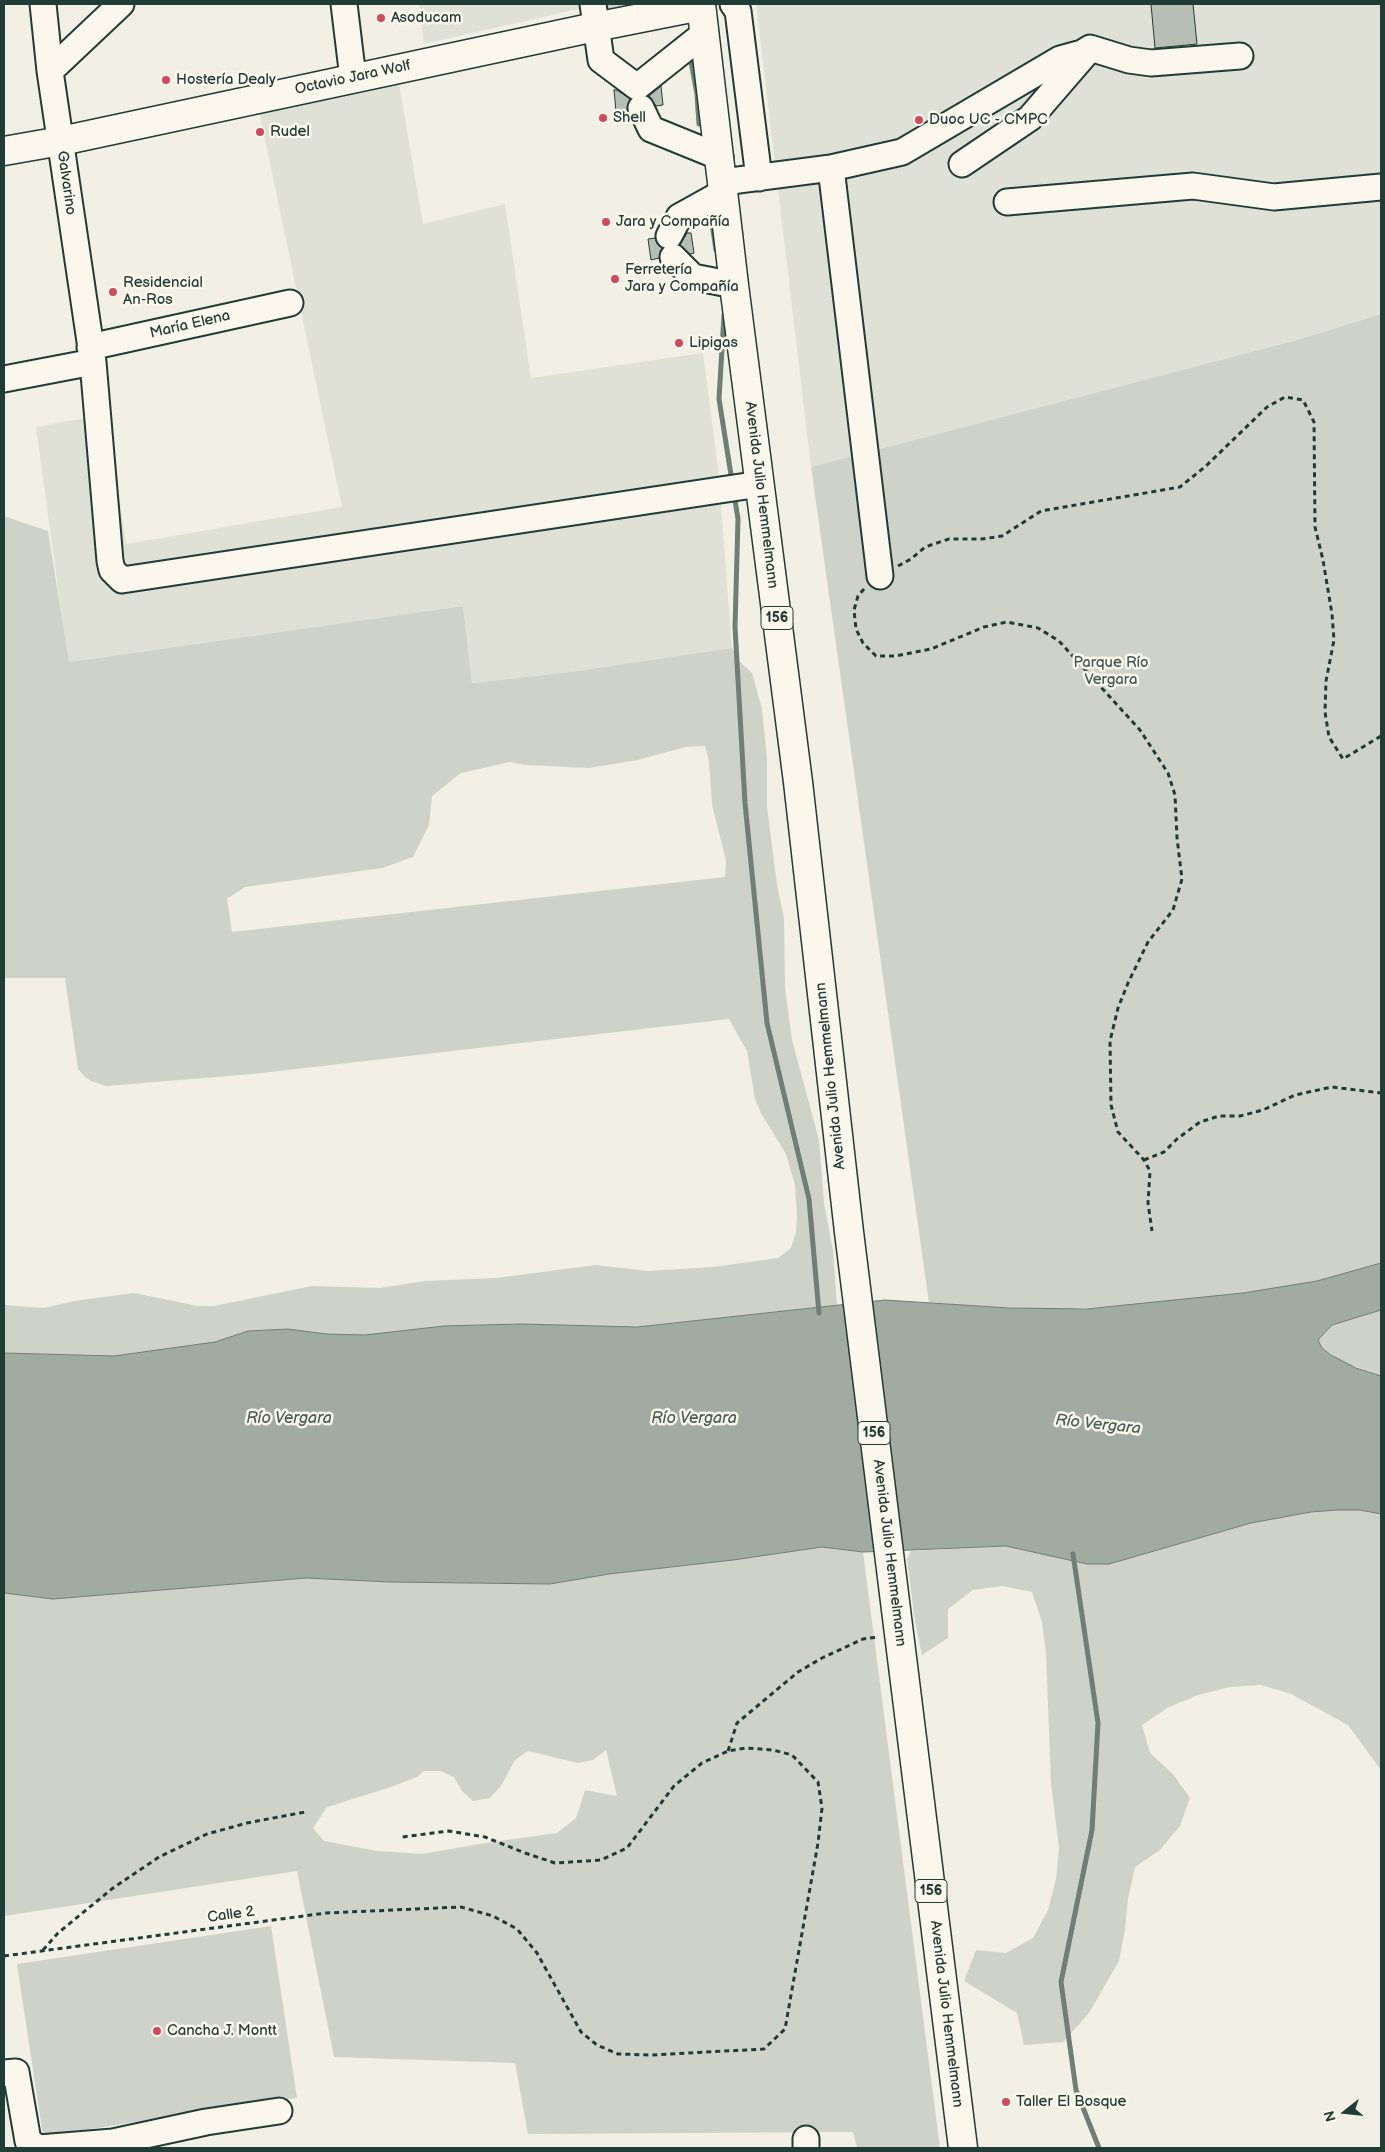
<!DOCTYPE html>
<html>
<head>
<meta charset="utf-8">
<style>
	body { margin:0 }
	#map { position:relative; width:1385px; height:2152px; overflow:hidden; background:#f2f0e5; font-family:"Balsamiq Sans",sans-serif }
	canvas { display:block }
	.frame { position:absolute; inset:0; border:5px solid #1f3d34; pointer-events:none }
	.north { position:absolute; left:1320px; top:2087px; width:50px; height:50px; -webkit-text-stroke:4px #fbf7ec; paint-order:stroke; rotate:254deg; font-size:14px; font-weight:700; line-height:20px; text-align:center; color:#1f3d34 }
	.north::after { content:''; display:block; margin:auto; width:18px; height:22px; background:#1f3d34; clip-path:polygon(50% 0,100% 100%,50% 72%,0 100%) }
</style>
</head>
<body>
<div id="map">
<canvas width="1385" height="2152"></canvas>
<div class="frame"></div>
<div class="north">N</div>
</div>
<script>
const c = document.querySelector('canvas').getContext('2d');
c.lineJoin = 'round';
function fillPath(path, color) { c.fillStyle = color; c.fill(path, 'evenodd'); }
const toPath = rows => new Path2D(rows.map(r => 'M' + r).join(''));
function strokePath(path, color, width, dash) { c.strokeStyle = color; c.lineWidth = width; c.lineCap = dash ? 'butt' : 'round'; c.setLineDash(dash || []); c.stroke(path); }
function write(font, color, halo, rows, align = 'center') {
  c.font = font + ' "Balsamiq Sans",sans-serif'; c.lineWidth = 5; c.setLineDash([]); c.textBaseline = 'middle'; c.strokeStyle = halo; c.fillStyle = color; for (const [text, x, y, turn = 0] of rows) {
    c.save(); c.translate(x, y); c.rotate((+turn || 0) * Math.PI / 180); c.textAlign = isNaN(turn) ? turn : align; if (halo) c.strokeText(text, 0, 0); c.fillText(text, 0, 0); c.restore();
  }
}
fillPath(toPath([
	[419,4,583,4,583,8,424,44],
	[756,4,1381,4,1381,314,1297,340,811,467],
	[398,78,423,224,505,204,531,378,703,353,718,468,732,648,570,672,472,683,463,606,68,662,36,427,107,414,126,544,342,507,258,106]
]), '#e0e1d6');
fillPath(toPath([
	[603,4,666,4,604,12],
	[1381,314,1381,1263,1317,1281,1243,1293,1124,1306,1048,1310,929,1303,811,467,1297,340],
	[4,516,48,531,69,662,463,606,472,683,570,672,732,648,740,662,752,673,762,709,767,758,767,806,777,885,784,918,785,988,792,1040,819,1140,824,1203,833,1251,837,1305,637,1327,521,1324,444,1326,365,1335,326,1334,288,1329,248,1331,215,1342,114,1356,4,1353,4,1305,44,1308,74,1301,134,1293,198,1306,214,1306,312,1286,379,1288,425,1281,496,1278,596,1265,648,1271,713,1267,778,1258,791,1248,796,1232,797,1218,795,1185,786,1154,761,1113,755,1099,747,1051,729,1019,253,1074,106,1086,91,1081,84,1076,78,1069,65,978,4,978],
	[705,746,709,761,712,805,726,860,725,877,232,932,227,899,245,887,382,868,413,857,429,825,432,796,461,773,510,762,525,765,589,768,638,760,685,747],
	[1381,1310,1381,1376,1345,1363,1322,1348,1318,1340,1332,1325],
	[1337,1510,1360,1510,1381,1514,1381,1770,1348,1725,1291,1694,1261,1685,1230,1687,1198,1695,1169,1707,1142,1725,1150,1753,1173,1774,1190,1798,1180,1826,1160,1850,1135,1867,1128,1899,1125,1929,1119,1961,1089,2013,1063,2042,1024,2045,1017,2013,964,1981,976,1950,1006,1953,1033,1938,1048,1910,1056,1879,1059,1848,1051,1783,1046,1654,1042,1622,1032,1592,1002,1586,973,1590,948,1609,948,1638,922,1655,915,1622,907,1559,911,1551,1006,1546,1087,1564,1109,1564,1251,1523,1311,1512],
	[822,1547,863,1552,940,2148,857,2148,853,2132,528,2134,515,2063,334,2057,297,1871,4,1916,4,1593,53,1599,306,1578,390,1582,550,1584,609,1574,733,1560],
	[606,1750,617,1796,585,1790,576,1818,557,1833,485,1843,423,1854,377,1851,324,1841,313,1828,327,1807,391,1787,417,1777,424,1771,440,1771,454,1777,462,1791,473,1801,490,1798,501,1786,515,1760,528,1751,578,1763,593,1760],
	[271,1926,297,2098,43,2136,17,1964]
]), '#cfd2c8');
const water = toPath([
	[1381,1263,1381,1310,1332,1325,1318,1340,1322,1348,1331,1355,1356,1368,1381,1376,1381,1514,1360,1510,1337,1510,1311,1512,1251,1523,1109,1564,1087,1564,1006,1546,863,1552,822,1547,733,1560,609,1574,550,1584,390,1582,306,1578,53,1599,4,1593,4,1353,114,1356,215,1342,248,1331,288,1329,326,1334,365,1335,444,1326,521,1324,637,1327,885,1300,1009,1308,1086,1309,1243,1293,1317,1281,1381,1263]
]);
fillPath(water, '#a2aba1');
strokePath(water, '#6e7f75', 1);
strokePath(toPath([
	[690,56,697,94,699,124],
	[710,210,716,250],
	[724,315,719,399,732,481],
	[734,494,738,519,735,627,745,803,767,1023,809,1199,819,1313],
	[1073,1554,1098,1723,1092,1830,1061,1982,1076,2090,1099,2148]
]), '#6e7f75', 5);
const building = toPath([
	[1151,4,1193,4,1197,44,1155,48,1151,4],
	[661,86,663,105,656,106,649,96,661,86],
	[614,90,617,90,630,99,627,110,616,111,614,90],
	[687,233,691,233,694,253,690,254,680,245,687,233],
	[655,238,657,244,662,248,659,258,651,260,648,239,655,238]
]);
fillPath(building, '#b7beb3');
strokePath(building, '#1f3d34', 1);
const minor = toPath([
	[43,4,50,71,93,362,110,561,112,570,122,580,760,484],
	[344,4,353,78],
	[593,4,601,60,637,87,705,33],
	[733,4,738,11,759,178],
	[50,71,121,4],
	[641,108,651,129,720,157],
	[962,164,1030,118,1087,52],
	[831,168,902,152,1060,59,1082,53,1090,48,1129,60,1151,63,1240,56],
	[723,182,831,168,880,576],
	[1007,202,1193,186,1274,197,1381,187],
	[669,236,679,217,724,192],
	[673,257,693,277,734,285],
	[90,347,290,303],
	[4,379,93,362],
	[4,2073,16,2072,28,2141,39,2148,113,2142,206,2122,279,2111],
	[806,2148,806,2139]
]);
const major = toPath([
	[4,151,61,141,595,27,701,6]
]);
const highway = toPath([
	[701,4,734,285,798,782,849,1232,963,2148]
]);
strokePath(minor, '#1f3d34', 29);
strokePath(major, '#1f3d34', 31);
strokePath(highway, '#1f3d34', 31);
strokePath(toPath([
	[898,566,911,559,925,547,949,539,982,539,1002,536,1041,511,1180,487,1206,466,1267,407,1285,397,1303,400,1314,422,1315,527,1323,560,1332,614,1334,640,1326,681,1325,712,1329,737,1343,759,1381,736],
	[864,589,858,596,854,610,856,629,863,643,876,656,895,656,931,649,984,627,1007,622,1038,628,1059,641,1140,730,1168,773,1175,795,1177,838,1182,879,1173,910,1148,942,1128,983,1118,1008,1110,1041,1111,1105,1118,1132,1144,1160,1150,1171,1148,1203,1152,1231],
	[1144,1160,1164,1152,1177,1139,1200,1122,1219,1116,1240,1116,1263,1110,1295,1095,1332,1087,1381,1093],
	[728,1751,737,1723,798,1672,822,1658,863,1639,878,1637],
	[43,1950,58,1933,113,1888,159,1857,207,1834,247,1823,305,1812],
	[4,1956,326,1913,461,1907,493,1916,517,1929,537,1953,581,2032,597,2045,618,2054,651,2055,764,2049,785,2029,818,1843,822,1808,818,1782,792,1755,773,1750,746,1748,728,1751,702,1763,674,1786,627,1848,601,1860,555,1863,525,1853,485,1837,449,1831,402,1837]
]), '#1f3d34', 3, [5, 4]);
strokePath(minor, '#fbf7ec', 25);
strokePath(major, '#fbf7ec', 28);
strokePath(highway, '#fbf7ec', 28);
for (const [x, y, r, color] of [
	[381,18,5,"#d1495b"],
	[166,80,5,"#d1495b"],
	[603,118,5,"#d1495b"],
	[919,120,5,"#d1495b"],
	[260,132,5,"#d1495b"],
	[606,222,5,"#d1495b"],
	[615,279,5,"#d1495b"],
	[113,292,5,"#d1495b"],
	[679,343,5,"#d1495b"],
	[157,2031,5,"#d1495b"],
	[1006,2102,5,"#d1495b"]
]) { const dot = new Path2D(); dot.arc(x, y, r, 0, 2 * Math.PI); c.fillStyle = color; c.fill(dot); strokePath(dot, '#fbf7ec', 2); }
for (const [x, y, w] of [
	[777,618,32],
	[874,1433,32],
	[931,1891,32]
]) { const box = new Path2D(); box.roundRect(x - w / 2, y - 11.5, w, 23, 4); c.fillStyle = '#fbf7ec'; c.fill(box); strokePath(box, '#1f3d34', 1); }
write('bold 14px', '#1f3d34', null, [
	["156",777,618],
	["156",874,1433],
	["156",931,1891]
]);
write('15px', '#1f3d34', '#fbf7ec', [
	["Asoducam",391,18],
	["Hostería Dealy",176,80],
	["Shell",613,118],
	["Duoc UC - CMPC",929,120],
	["Rudel",270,132],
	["Jara y Compañía",616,222],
	["Ferretería",625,270],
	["Jara y Compañía",625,287],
	["Residencial",123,283],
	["An-Ros",123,300],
	["Lipigas",689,343],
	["Cancha J. Montt",167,2031],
	["Taller El Bosque",1016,2102]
], 'left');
write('15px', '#1f3d34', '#fbf7ec', [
	["Octavio Jara Wolf",353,78,-12],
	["Galvarino",66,183,82],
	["María Elena",190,325,-13],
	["Avenida Julio Hemmelmann",761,495,83],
	["Avenida Julio Hemmelmann",831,1076,-96],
	["Avenida Julio Hemmelmann",889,1553,83],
	["Calle 2",231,1915,-8],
	["Avenida Julio Hemmelmann",946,2014,83]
]);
write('15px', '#425b52', '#fbf7ec', [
	["Parque Río",1111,663],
	["Vergara",1111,680]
]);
write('italic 16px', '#465e55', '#fbf7ec', [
	["Río Vergara",289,1419],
	["Río Vergara",694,1419],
	["Río Vergara",1098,1425,6]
]);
</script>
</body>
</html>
